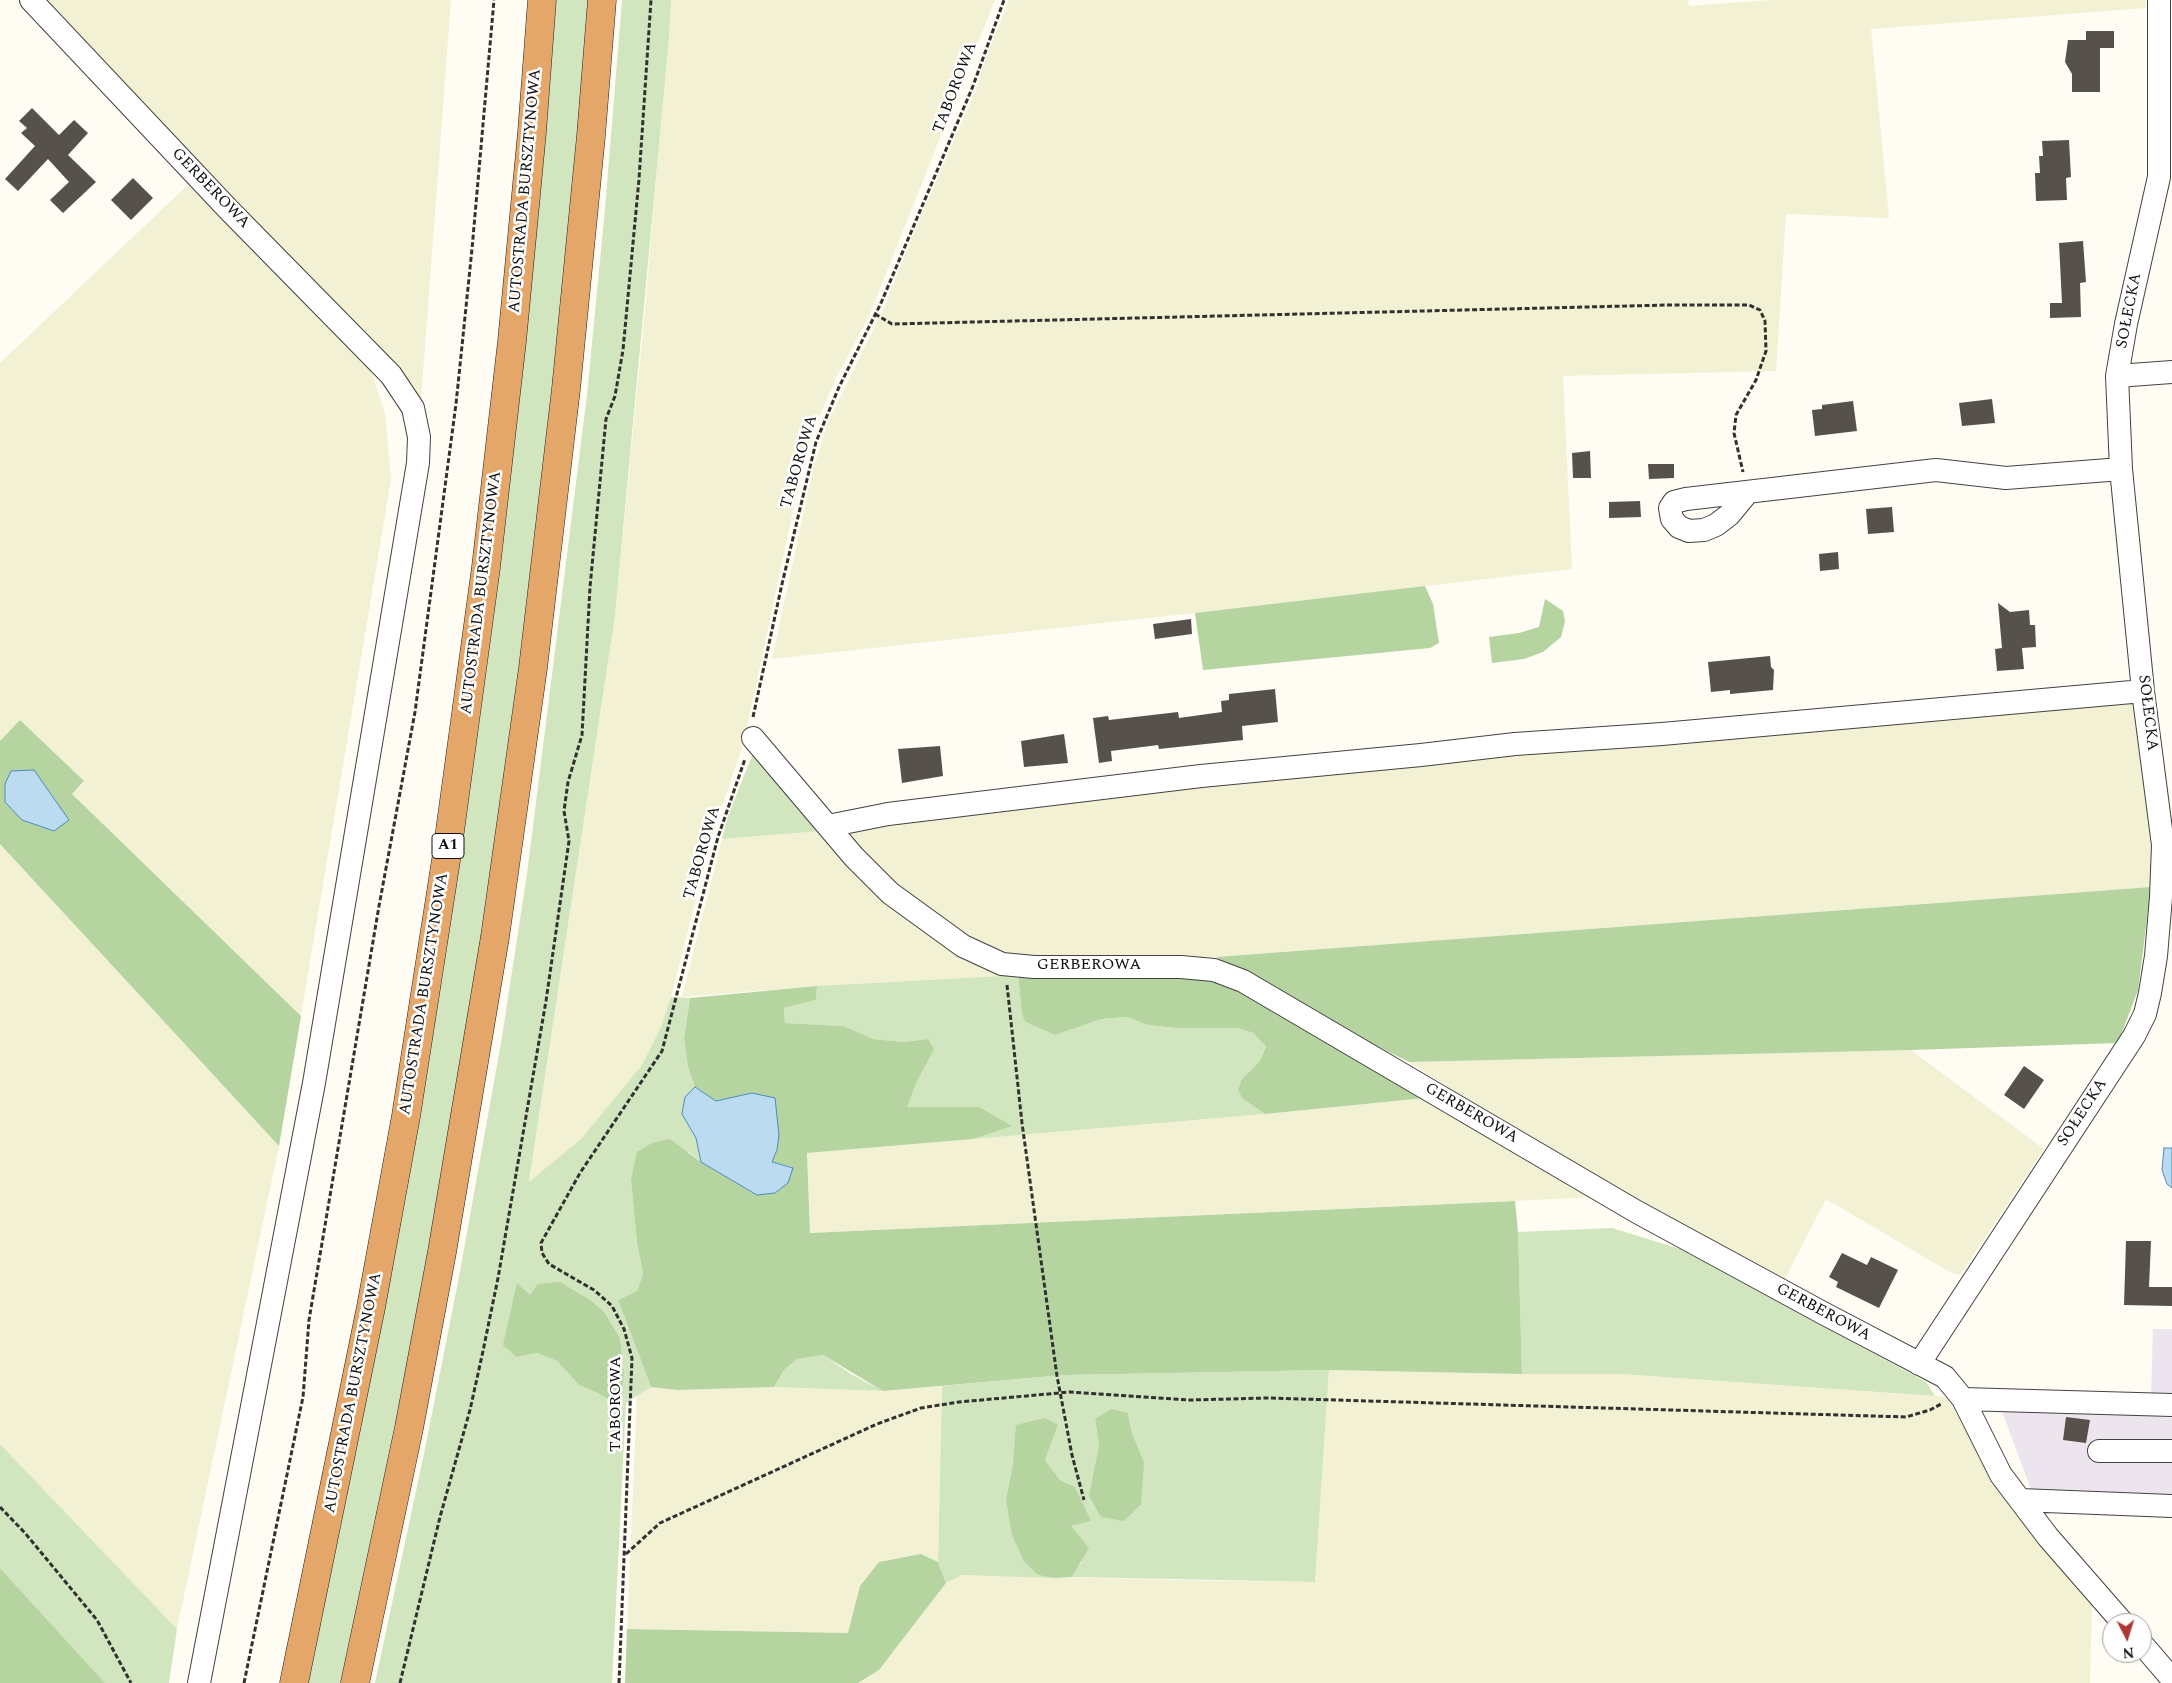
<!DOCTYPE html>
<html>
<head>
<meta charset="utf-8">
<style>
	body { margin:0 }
	#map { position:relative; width:2172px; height:1683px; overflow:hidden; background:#fefcf3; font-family:Spectral,serif }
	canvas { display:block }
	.north { position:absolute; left:2102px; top:1613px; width:50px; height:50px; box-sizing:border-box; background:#fff; border:1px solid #9f9f9f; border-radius:50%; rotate:175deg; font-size:14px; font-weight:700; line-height:20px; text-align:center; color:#0f0f0f }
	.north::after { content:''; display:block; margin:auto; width:18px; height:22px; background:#b13535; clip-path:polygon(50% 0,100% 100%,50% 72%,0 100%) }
</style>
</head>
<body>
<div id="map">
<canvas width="2172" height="1683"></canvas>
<div class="north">N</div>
</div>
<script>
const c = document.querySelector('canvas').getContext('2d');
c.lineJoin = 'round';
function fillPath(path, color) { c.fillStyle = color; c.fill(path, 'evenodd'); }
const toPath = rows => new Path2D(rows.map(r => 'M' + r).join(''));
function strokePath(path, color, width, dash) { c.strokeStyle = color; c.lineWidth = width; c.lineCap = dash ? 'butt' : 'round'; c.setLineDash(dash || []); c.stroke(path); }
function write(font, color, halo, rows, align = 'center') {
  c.font = font + ' Spectral,serif'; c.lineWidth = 5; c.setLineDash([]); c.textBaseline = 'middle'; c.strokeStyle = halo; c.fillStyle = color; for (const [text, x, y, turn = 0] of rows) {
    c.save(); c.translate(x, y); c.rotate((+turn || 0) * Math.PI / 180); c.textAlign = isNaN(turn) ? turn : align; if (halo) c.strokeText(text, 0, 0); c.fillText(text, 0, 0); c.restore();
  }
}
fillPath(toPath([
	[2153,1329,2172,1329,2172,1495,2031,1490,1995,1392,2151,1397]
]), '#ece5ed');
fillPath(toPath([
	[37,0,451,0,421,400],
	[671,0,995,0,869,316,836,378,816,424,801,472,744,742,712,836,671,997,661,1027,642,1065,620,1094,581,1139,529,1183,615,616,645,310],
	[1009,0,1688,0,1689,6,1771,0,2146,0,2146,8,1871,29,1889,218,1786,214,1776,371,1563,376,1572,569,1195,613,772,659,813,469,829,420,884,308,914,232,975,92,986,58],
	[192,181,367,359,385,413,391,479,301,1016,72,794,84,782,20,720,0,741,0,363],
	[2131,700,2138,706,2154,844,2151,887,1216,957,1015,958,984,946,935,920,893,886,844,834,850,831,1057,797],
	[822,831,1018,975,817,986,682,997,722,839],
	[0,844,279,1146,177,1629,0,1444],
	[1911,1050,2044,1149,1960,1275,1948,1271,1826,1199,1782,1284,1540,1146,1409,1062],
	[1425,1098,1598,1197,810,1233,807,1153,1265,1114],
	[1329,1370,1522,1374,1620,1374,1946,1397,1978,1451,2092,1603,2090,1683,858,1683,879,1670,946,1583,962,1575,1221,1581,1315,1582],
	[942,1386,938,1562,921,1554,879,1562,854,1614,848,1633,627,1629,637,1396,651,1387,677,1390,774,1387,883,1391]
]), '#f2f1d4');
fillPath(toPath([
	[555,0,589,0,569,236,547,454,520,671,486,909,420,1300,374,1535,342,1683,306,1683,340,1530,386,1294,452,905,487,666,513,450],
	[622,0,671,0,669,37,615,616,529,1182,581,1139,642,1065,661,1027,671,997,690,998,684,1038,688,1067,695,1087,685,1097,689,1127,696,1138,701,1162,689,1152,631,1180,637,1243,643,1274,637,1291,618,1300,651,1387,626,1403,612,1683,375,1683,425,1449,459,1277,502,1037,527,874,587,395,605,209],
	[517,1284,530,1296,605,1313,620,1338,624,1372,598,1393,579,1385,557,1361,537,1353,517,1357],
	[753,753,822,831,722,839,728,816],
	[1018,975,1022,1014,1025,1022,1055,1035,1102,1019,1127,1017,1148,1025,1176,1028,1238,1028,1253,1033,1266,1045,1260,1061,1242,1079,1243,1099,1265,1114,973,1139,981,1136,979,1107,906,1108,928,1039,903,1042,872,1039,844,1026,785,1023,784,1008,816,1000,817,986],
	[1612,1228,1680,1249,1926,1382,1935,1396,1620,1374,1522,1374,1518,1232],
	[823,1355,851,1374,883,1391,774,1387,784,1370,797,1359],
	[1329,1370,1315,1582,1072,1577,1082,1561,1071,1526,1090,1521,1075,1487,1060,1480,1045,1460,1058,1425,1013,1464,1006,1499,1038,1575,1053,1578,962,1575,946,1583,938,1562,942,1386,1064,1375],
	[1128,1413,1132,1433,1144,1462,1097,1465,1099,1446,1095,1419],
	[0,1444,177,1629,169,1683,105,1683,0,1568]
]), '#d1e5bf');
fillPath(toPath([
	[1425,586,1433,604,1439,643,1430,648,1203,670,1195,613],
	[1545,599,1563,611,1565,621,1561,637,1543,652,1524,659,1492,663,1489,637,1519,633,1539,627],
	[20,720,84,781,72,794,301,1016,279,1146,0,844,0,741],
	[2151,887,2138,990,2118,1043,1911,1050,1409,1062,1344,1030,1216,957],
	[1018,975,1210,977,1240,988,1425,1098,1265,1114,1243,1099,1238,1090,1242,1079,1260,1061,1266,1046,1253,1033,1238,1028,1176,1028,1148,1025,1127,1017,1102,1019,1055,1035,1025,1022,1022,1014],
	[817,986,816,1000,784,1008,785,1023,844,1026,873,1039,903,1042,928,1039,934,1049,916,1083,907,1107,979,1107,1012,1126,973,1139,807,1153,810,1233,1515,1201,1518,1232,1522,1374,1329,1370,1064,1375,883,1391,823,1355,797,1359,784,1370,774,1387,677,1390,651,1387,618,1300,637,1291,643,1274,637,1243,631,1180,637,1152,652,1143,670,1139,701,1162,757,1195,792,1167,772,1162,777,1150,752,1093,716,1101,695,1087,688,1067,684,1038,690,998],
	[560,1282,590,1300,605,1313,620,1338,624,1372,621,1406,598,1393,579,1385,557,1361,537,1353,517,1357,503,1345,517,1283,530,1295,538,1284],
	[1111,1409,1128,1413,1132,1433,1144,1462,1141,1504,1124,1521,1101,1517,1089,1496,1099,1446,1095,1419],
	[1045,1418,1058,1425,1045,1460,1060,1480,1075,1487,1091,1521,1071,1526,1089,1548,1072,1577,1053,1578,1038,1575,1024,1561,1012,1535,1006,1499,1013,1464,1016,1425],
	[921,1554,938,1562,946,1583,879,1670,858,1683,625,1683,627,1629,848,1633,860,1586,879,1562],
	[0,1568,105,1683,0,1683]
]), '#b5d4a0');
const water = toPath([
	[34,770,69,820,54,831,22,820,5,802,5,784,11,771,34,770],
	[695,1087,716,1101,752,1093,775,1098,779,1135,777,1150,772,1162,793,1168,788,1183,775,1193,757,1195,701,1162,696,1138,682,1114,685,1097,695,1087],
	[2164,1148,2172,1148,2172,1188,2167,1184,2162,1170,2164,1148]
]);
fillPath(water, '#bcdaf0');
strokePath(water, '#4a8cc0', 1);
fillPath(toPath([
	[2086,31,2114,31,2114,48,2100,48,2100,92,2072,92,2072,74,2065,62,2068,40,2086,40],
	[32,108,59,135,74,120,88,133,68,155,96,182,63,213,50,200,69,182,48,159,18,191,5,179,35,146,21,133,27,128,19,121],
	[2069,140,2071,177,2066,178,2067,200,2036,201,2035,173,2040,173,2039,156,2043,156,2042,141],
	[133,178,153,198,131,220,111,200],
	[2083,241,2086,282,2080,283,2081,317,2050,318,2050,303,2062,303,2059,243],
	[1992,399,1995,423,1962,426,1959,403],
	[1853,401,1857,431,1815,436,1812,410,1822,409,1822,405],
	[1590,451,1591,478,1573,478,1572,453],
	[1648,464,1674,464,1674,478,1649,479],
	[1640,501,1641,517,1609,518,1609,502],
	[1892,507,1894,532,1868,534,1866,509],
	[1838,552,1839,569,1820,571,1819,554],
	[1998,603,2010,612,2029,610,2030,625,2035,625,2036,647,2022,648,2024,669,1997,671,1995,649,2002,648],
	[1191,619,1192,634,1155,639,1153,624],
	[1770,656,1771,667,1774,670,1773,690,1730,694,1730,690,1711,692,1708,662],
	[1275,689,1278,722,1242,726,1243,740,1159,749,1158,745,1111,751,1112,761,1099,763,1093,718,1108,716,1109,720,1178,712,1179,718,1222,712,1221,701,1229,700,1229,694],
	[1064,734,1068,763,1024,767,1021,741],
	[940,746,943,776,902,783,898,749],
	[2024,1066,2044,1080,2024,1109,2004,1095],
	[2126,1241,2151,1241,2149,1287,2172,1287,2172,1306,2124,1305],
	[1842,1253,1867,1265,1871,1257,1898,1270,1879,1308,1836,1287,1838,1282,1829,1277],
	[2066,1417,2090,1420,2086,1443,2063,1440]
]), '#57514c');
const minor = toPath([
	[31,0,228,209,391,375,413,408,419,437,418,463,314,1083,199,1683],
	[2117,376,2172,372],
	[1748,492,1729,515,1716,525,1704,530,1689,531,1679,527,1672,519,1670,508,1674,502,1686,499,1936,470,2006,478,2121,469],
	[753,738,854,857,890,893,963,946,1002,964,1034,967,1181,967,1214,970,1243,981,1637,1212,1823,1313,1945,1377,1963,1399,2001,1475,2048,1537,2123,1623],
	[828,826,888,814,1201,776,1421,755,1515,744,1662,734,2143,691],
	[1919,1364,2134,1036,2145,1014,2150,993,2156,956,2161,897,2163,845,2143,691,2121,469,2117,376,2126,324,2159,177,2159,0],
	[1963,1399,2172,1405],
	[2099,1451,2172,1451],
	[2020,1500,2172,1506],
	[2142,1644,2172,1679]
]);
const highway = toPath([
	[294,1683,371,1307,406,1116,446,860,486,567,512,341,532,132,542,0],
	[355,1683,409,1428,442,1252,495,937,533,668,566,389,591,136,602,0]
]);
strokePath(minor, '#424242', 24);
strokePath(highway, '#202020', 29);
strokePath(toPath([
	[875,314,892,324,1668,305,1749,305,1760,310,1765,321,1766,351,1756,380,1736,415,1734,433,1743,472],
	[753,717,782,584,816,442,839,387,881,303,973,86,1004,0],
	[1007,985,1022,1123,1057,1376,1072,1455,1084,1500],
	[0,1507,25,1533,97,1620,131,1683],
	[626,1554,660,1523,877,1424,921,1408,959,1402,1070,1392,1190,1400,1268,1398,1906,1417,1930,1410,1941,1404],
	[244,1683,303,1397,309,1320,379,906,415,712,456,404,472,249,494,0],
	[400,1683,440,1517,470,1410,483,1351,498,1278,546,1001,569,841,564,811,568,782,582,735,590,587,606,419,615,396,623,350,639,179,651,0],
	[619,1683,632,1358,624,1329,612,1306,594,1290,549,1264,542,1253,541,1243,580,1173,662,1051,718,837,745,759]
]), '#313131', 3, [5, 2.5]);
strokePath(minor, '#fff', 22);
strokePath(highway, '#e5a769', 28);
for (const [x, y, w] of [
	[448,846,32]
]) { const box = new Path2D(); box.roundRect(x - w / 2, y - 12.5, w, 25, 4); c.fillStyle = '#fff'; c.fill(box); strokePath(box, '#0f0f0f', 1); }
write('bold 15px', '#0f0f0f', null, [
	["A1",448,846]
]);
write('16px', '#0f0f0f', '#fff', [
	["TABOROWA",956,88,-69],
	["GERBEROWA",210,189,46],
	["AUTOSTRADA BURSZTYNOWA",526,191,-85],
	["SOŁECKA",2130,311,-79],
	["TABOROWA",800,462,-74],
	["AUTOSTRADA BURSZTYNOWA",482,593,-83],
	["SOŁECKA",2147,713,83],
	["TABOROWA",703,853,-74],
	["GERBEROWA",1089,966],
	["AUTOSTRADA BURSZTYNOWA",425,994,-81],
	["SOŁECKA",2083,1113,-57],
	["GERBEROWA",1471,1114,30],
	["GERBEROWA",1823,1313,28],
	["AUTOSTRADA BURSZTYNOWA",354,1393,-79],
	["TABOROWA",617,1404,-90]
]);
</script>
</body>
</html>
